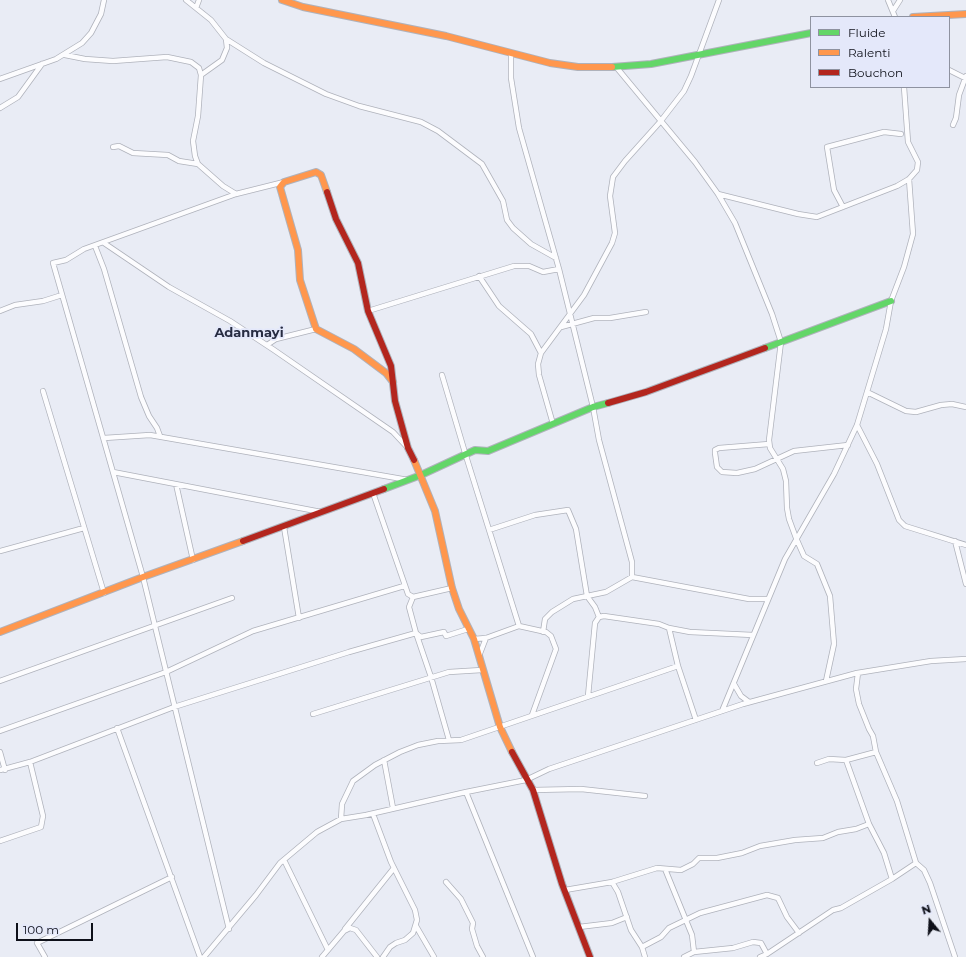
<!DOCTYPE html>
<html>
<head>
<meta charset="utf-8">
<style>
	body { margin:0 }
	#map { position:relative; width:966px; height:957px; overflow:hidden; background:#e9ecf5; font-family:Montserrat,sans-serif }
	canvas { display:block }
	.legend { position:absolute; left:810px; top:16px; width:140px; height:72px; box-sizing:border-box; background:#e4e8fa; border:1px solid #8e92a0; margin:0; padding:5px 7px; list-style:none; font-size:12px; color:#0e1019 }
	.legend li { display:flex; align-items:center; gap:8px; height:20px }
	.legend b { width:20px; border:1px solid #8e92a0 }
	.north { position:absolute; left:910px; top:901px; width:40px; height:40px; -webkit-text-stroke:3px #e4e8fa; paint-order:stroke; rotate:342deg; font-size:11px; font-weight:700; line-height:16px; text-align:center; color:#0e1019 }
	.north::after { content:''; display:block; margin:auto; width:14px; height:18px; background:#0e1019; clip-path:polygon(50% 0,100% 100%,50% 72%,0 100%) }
	.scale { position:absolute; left:16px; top:923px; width:77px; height:18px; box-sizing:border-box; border:2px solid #0e1019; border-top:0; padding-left:5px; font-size:12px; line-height:14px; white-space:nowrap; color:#0e1019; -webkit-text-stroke:3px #e4e8fa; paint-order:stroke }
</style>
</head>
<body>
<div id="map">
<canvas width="966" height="957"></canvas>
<ul class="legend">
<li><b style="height:5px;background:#63d668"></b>Fluide</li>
<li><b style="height:5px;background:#ff974d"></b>Ralenti</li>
<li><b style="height:5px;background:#b3261e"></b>Bouchon</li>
</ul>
<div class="north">N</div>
<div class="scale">100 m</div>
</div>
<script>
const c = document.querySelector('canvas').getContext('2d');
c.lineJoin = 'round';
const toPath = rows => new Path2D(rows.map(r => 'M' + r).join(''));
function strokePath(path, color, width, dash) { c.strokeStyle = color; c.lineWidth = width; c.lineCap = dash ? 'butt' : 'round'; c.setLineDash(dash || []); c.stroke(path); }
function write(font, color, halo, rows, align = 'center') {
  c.font = font + ' Montserrat,sans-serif'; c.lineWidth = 3.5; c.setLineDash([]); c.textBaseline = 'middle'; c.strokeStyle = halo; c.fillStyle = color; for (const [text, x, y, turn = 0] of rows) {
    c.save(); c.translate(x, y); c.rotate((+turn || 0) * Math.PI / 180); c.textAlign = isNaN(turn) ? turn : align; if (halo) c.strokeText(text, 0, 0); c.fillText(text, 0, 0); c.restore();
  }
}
const street = toPath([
	[186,0,211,20,226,39,264,63,326,94,359,106,421,122,438,131,482,164,503,201,507,220,513,228,531,244,556,258],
	[888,0,895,17],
	[196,8,199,0],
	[893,11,900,0],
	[511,53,511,78,519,128,559,269,593,407,599,440,632,562,632,577],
	[65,55,85,59,113,61,167,57,191,62,199,68,201,75,198,116,193,141,195,156,198,164,223,186,236,194],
	[617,68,695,162,718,194,735,223,772,314,781,342,769,440,770,448,783,469,786,481,787,508,789,519,796,538,804,556,817,564,830,596,834,644,826,681],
	[949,70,965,78],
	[201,75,222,60,227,48,226,39],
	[0,79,56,59,82,43,91,33,101,14,104,0],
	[0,108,18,97,42,64],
	[953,125,956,118,959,95,966,76],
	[113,147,119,146,133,153,168,155,179,161,198,164],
	[718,194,798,214,817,217,897,186,909,179,917,170,918,162,908,142,904,87],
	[843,207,834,190,827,147,884,132,901,134],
	[104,243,169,287,230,321,274,350,393,432,407,447],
	[95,246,104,269,141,397,149,416,157,428,160,436],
	[479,276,499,306,531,334,541,353],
	[0,311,15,305,43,301,62,295],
	[368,311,514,266,529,266,543,272,559,269],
	[561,327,594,318,610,318,646,312],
	[267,345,276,339,316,329],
	[442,375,466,456,519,626],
	[43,391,104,593],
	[867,392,906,411,916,412,941,405,952,404,966,407],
	[553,424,539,375,538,364,541,353,584,295,612,243,615,233,610,196,613,177,625,161,660,122,684,91,691,76,719,0],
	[857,425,877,464,899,520,905,526,966,545],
	[104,438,150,435,408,480],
	[769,444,719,448,715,450,715,453,717,467,722,472,737,473,755,469,794,451,848,445],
	[113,472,321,512],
	[176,484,193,560],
	[373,493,408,594,413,597,452,588],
	[284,527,299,618],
	[489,530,535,515,568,510,576,529,587,596,595,607,599,617],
	[955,541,966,584],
	[0,551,84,528],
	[413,597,409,607,416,633,431,677,449,740],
	[669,628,678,666,696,720],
	[543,632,545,619,552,612,573,599,606,592,632,577,749,599,767,599],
	[474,639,486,638,519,626,546,632,551,636,556,649,532,715],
	[479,656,486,638],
	[858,673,856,689,859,704,869,729,873,736,876,752,897,801,916,863],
	[0,681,232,598],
	[734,684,741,696,749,702],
	[588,696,595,623,599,617,604,616,659,624,669,628,690,632,753,635],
	[722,711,785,559,834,474,857,425,886,329,891,301,904,267,913,234,909,179],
	[313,714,449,672,482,670],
	[117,728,200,957],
	[0,731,166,672,253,631,404,586],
	[0,752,5,770],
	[384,760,393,808],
	[846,760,869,824,884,853,892,879],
	[817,763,829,759,846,760,876,752],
	[0,770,30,762,174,707,349,652,416,633,421,637,444,632,446,636,468,629],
	[533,790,581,789,645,796],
	[466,792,533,957],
	[373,814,391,862,415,910,417,920,413,933,405,940,396,943,390,947,383,957],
	[341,819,342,804,353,781,375,765,400,752,418,745,438,741,461,740,678,666],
	[0,841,41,827,43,816,30,762],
	[284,860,328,950],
	[665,869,692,935,694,952,733,948,753,942,761,943,767,954],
	[446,882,461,899,473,923,472,929,477,946,483,957],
	[612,882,618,892,631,930,642,947,645,957],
	[565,890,612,882,657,868,681,870,693,864,699,858,717,858,742,853,760,846,795,840,823,838,838,832,856,829,869,824],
	[416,926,434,957],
	[579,927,612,923,627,917],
	[229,929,143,577,53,263,66,260,84,249,236,194,284,182],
	[345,929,394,868],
	[642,947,661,937,669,928,700,913,767,895,778,898,787,917,799,933],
	[45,957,37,943,172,877],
	[204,957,256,895,280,863,317,832,341,819,366,815,466,792,526,780,549,769,743,704,857,673,931,661,966,659],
	[322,957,344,931,350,928,356,930,377,957],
	[684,957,694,952],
	[760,957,767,954,833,910,841,908,892,879,916,863,924,870,930,883,955,957]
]);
const fast = toPath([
	[612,67,651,64,811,33],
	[765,348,891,301],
	[384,489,421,475,475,450,488,451,593,407,608,403]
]);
const slow = toPath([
	[282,0,303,7,446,36,550,63,578,67,612,67],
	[913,17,966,14],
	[327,192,321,175,316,172,284,182,280,187,298,250,300,280,316,329,354,349,386,373,393,382],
	[414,460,435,511,452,588,459,609,474,639,500,727,512,752],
	[0,632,143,577,243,541]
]);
const jam = toPath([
	[327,192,336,219,358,263,368,311,391,366,395,401,408,448,414,460],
	[608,403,646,392,765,348],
	[243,541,384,489],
	[512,752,533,790,562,884,590,957]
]);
strokePath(street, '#afb2bb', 6);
strokePath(fast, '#afb2bb', 8);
strokePath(slow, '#afb2bb', 8);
strokePath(jam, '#afb2bb', 8);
strokePath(street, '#fcfcfe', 4.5);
strokePath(fast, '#63d668', 6);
strokePath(slow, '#ff974d', 6);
strokePath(jam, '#b3261e', 6);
write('bold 13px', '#272c42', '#e4e8fa', [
	["Adanmayi",249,333]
]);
</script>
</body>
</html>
